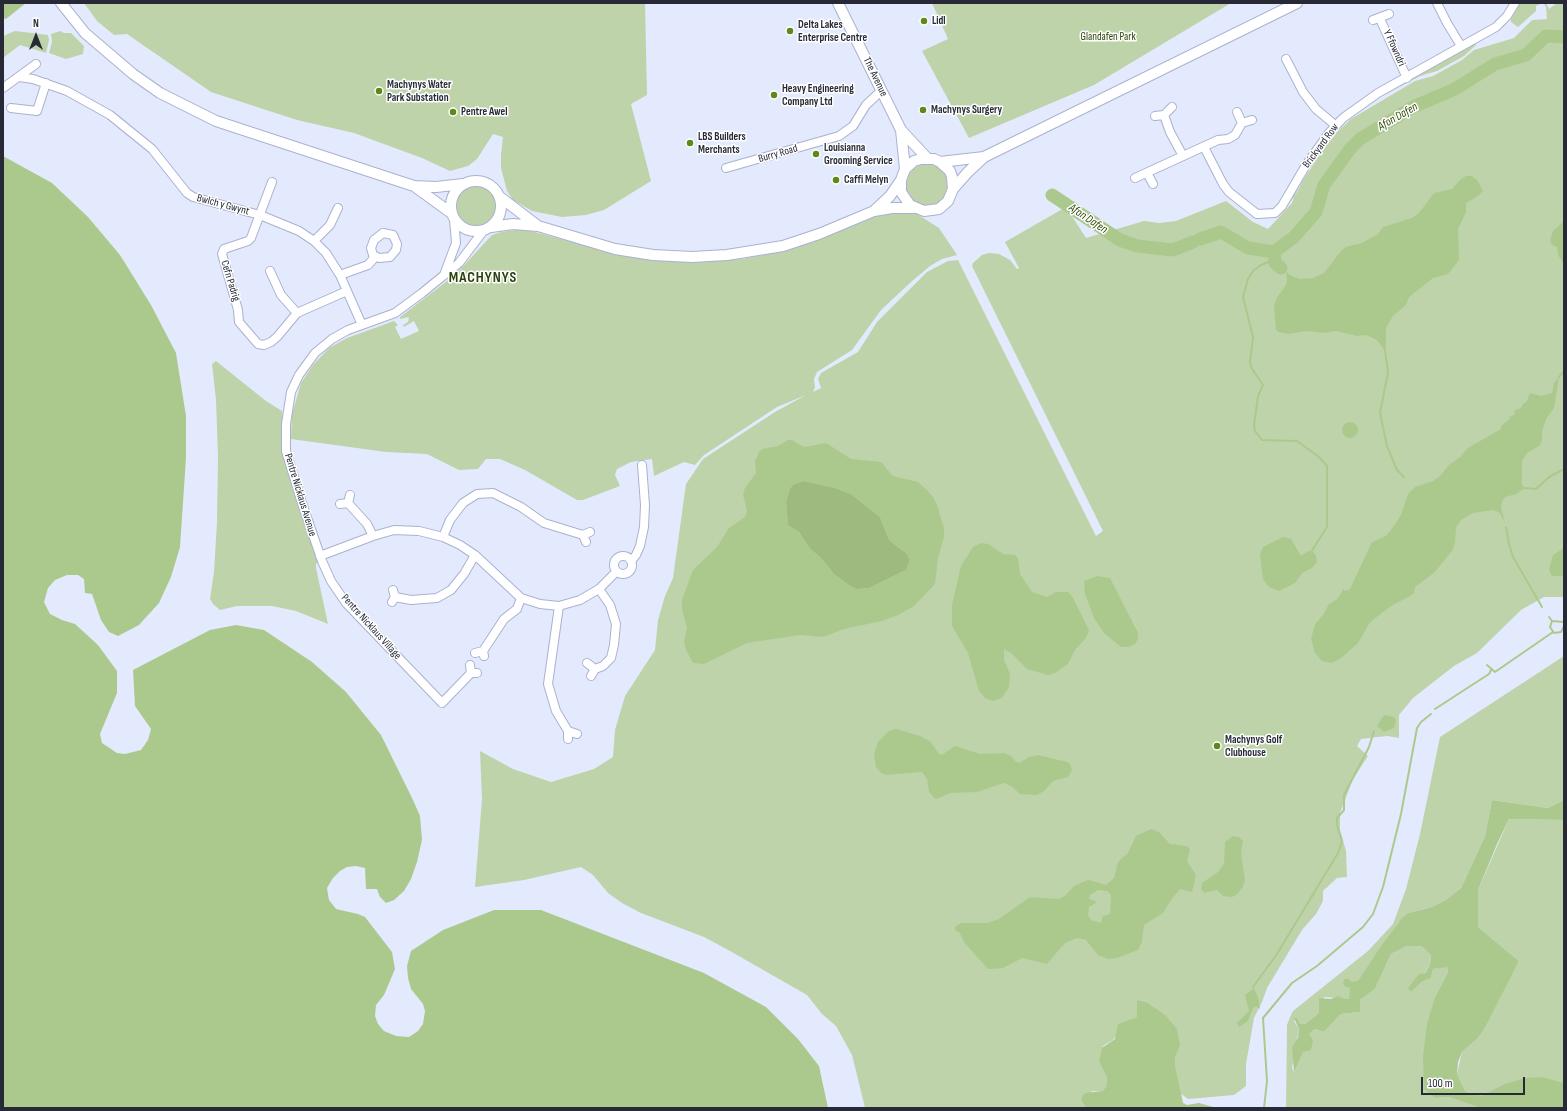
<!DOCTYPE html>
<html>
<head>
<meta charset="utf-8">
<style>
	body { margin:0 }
	#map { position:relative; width:1567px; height:1111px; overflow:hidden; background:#e4eafd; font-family:"Sofia Sans Condensed",sans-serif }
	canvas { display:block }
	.frame { position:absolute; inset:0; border:4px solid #272a36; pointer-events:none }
	.north { position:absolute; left:16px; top:16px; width:40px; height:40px; -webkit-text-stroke:3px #fff; paint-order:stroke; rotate:0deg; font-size:11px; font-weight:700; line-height:16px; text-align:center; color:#272a36 }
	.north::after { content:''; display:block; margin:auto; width:14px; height:18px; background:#272a36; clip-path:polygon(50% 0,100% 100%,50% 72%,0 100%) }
	.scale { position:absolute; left:1421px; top:1077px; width:104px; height:18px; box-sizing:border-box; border:2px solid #272a36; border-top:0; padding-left:5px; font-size:12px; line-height:14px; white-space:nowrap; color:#272a36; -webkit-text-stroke:3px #fff; paint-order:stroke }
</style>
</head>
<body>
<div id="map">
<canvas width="1567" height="1111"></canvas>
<div class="frame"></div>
<div class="north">N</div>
<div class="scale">100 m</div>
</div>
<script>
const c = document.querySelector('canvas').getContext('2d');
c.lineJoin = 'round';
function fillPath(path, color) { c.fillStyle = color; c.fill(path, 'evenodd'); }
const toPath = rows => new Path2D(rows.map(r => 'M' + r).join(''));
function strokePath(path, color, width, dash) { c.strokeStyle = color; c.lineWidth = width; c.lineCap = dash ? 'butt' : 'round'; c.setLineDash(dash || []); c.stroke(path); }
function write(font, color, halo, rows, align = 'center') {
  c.font = font + ' "Sofia Sans Condensed",sans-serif'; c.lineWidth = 3; c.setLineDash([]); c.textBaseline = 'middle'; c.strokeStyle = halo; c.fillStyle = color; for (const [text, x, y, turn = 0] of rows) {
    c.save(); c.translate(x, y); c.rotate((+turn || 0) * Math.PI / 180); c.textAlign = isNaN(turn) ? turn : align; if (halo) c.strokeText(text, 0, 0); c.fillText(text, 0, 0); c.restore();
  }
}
fillPath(toPath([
	[84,3,645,3,647,95,631,104,651,181,604,210,586,215,562,217,532,211,513,200,507,191,501,168,501,155,503,137,493,134,477,159,468,166,450,171,422,158,354,133,297,120,211,92,127,34,114,35,97,21],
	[932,3,1231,3,1094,85,969,138,922,51,948,39],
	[1520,3,1546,3,1549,9,1557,3,1564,3,1564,597,1544,597,1521,610,1477,653,1454,666,1413,698,1399,715,1399,738,1387,736,1361,739,1357,746,1368,756,1353,779,1340,813,1340,830,1346,851,1347,877,1337,878,1323,891,1323,901,1316,914,1302,930,1267,988,1262,1002,1254,1018,1246,1064,1246,1086,1234,1095,1188,1099,1180,1093,1176,1070,1175,1058,1178,1048,1154,1007,1147,1002,1137,1000,1137,1017,1128,1021,1113,1040,1103,1046,1107,1077,1106,1087,1102,1091,1092,1091,1082,1102,1086,1108,865,1108,852,1055,836,1026,822,1014,807,995,730,951,704,937,641,913,622,903,608,893,593,875,581,867,524,880,475,887,482,799,480,751,513,769,551,782,594,769,613,757,615,730,625,696,655,650,658,620,665,596,673,578,686,484,703,459,775,412,806,395,777,407,704,455,695,465,684,462,654,476,652,459,631,462,617,469,615,475,620,486,583,500,577,500,525,470,500,459,486,459,478,469,459,470,427,454,386,452,291,439,292,414,301,383,313,365,329,348,347,338,394,321,398,325,395,327,401,339,419,331,414,321,404,327,403,325,408,322,409,317,400,319,400,317,455,275,492,235,501,232,515,230,516,227,609,252,669,261,708,261,742,259,779,252,813,242,884,213,902,211,917,214,939,228,957,255,942,259,930,266,911,282,881,310,852,350,817,372,814,379,815,387,813,392,821,388,818,379,821,373,858,352,877,322,927,272,948,261,958,260,1096,536,1103,531,972,266,973,263,982,255,989,253,999,254,1010,260,1017,269,1019,268,1005,242,1066,207,1086,238,1144,221,1159,223,1176,221,1226,201,1253,222,1268,229,1292,203,1294,197,1288,204,1302,177,1295,196,1303,180,1332,137,1351,119,1415,81,1433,76,1462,60,1474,50,1514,38,1532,20,1547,19,1546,7,1544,4,1540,4,1536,6,1536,11,1518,27,1511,22,1511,19],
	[15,31,48,35,49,40,46,53,20,45,3,58,3,36],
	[60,31,64,33,71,33,84,46,83,54,66,59,49,53,52,42,51,34],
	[1474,41,1476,45,1464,56,1437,71,1420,76,1386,94,1385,92,1433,67],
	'906 185a21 21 0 1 1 42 0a21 21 0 1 1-42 0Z',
	'453 206a22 22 0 1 1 44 0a22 22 0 1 1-44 0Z',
	[216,361,266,401,282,411,283,449,320,561,316,564,316,568,328,624,296,611,272,606,237,606,220,610,213,604,210,599,214,572,217,522,218,457,216,400,212,364],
	[1564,656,1564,800,1548,808,1492,800,1485,836,1461,888,1444,901,1429,908,1408,913,1382,944,1358,982,1352,982,1349,999,1324,997,1319,1013,1305,1024,1300,1025,1297,1018,1294,1021,1299,1029,1292,1068,1294,1072,1309,1034,1315,1029,1324,1032,1341,1014,1360,1012,1360,1000,1375,989,1391,954,1407,946,1421,946,1431,955,1430,965,1411,992,1422,982,1431,978,1433,969,1449,966,1448,972,1435,997,1435,1098,1450,1097,1466,1092,1457,1074,1462,1052,1477,1039,1519,961,1478,927,1478,890,1509,819,1564,820,1564,1108,1286,1108,1287,1025,1290,1017,1293,1011,1368,951,1393,924,1406,889,1420,834,1440,737]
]), '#bed3a9');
fillPath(toPath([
	[804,481,835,488,851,494,880,517,889,540,907,554,910,560,906,570,869,588,857,589,850,586,834,574,820,557,810,549,799,532,788,525,786,502,790,488,794,484]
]), '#9eba7f');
fillPath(toPath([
	[3,3,26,3,6,19,3,18],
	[3,156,52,183,88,217,120,255,151,305,176,353,186,416,186,458,180,547,171,577,159,603,139,625,118,636,109,632,101,620,92,594,85,593,84,579,78,575,67,575,55,580,48,588,44,602,50,614,62,620,75,624,98,645,117,671,117,693,100,734,102,743,117,753,125,754,141,750,148,740,151,729,135,706,133,670,210,630,236,625,264,630,312,662,346,692,381,735,413,800,420,816,422,840,417,862,411,879,404,891,394,900,386,903,380,897,377,889,366,889,365,868,356,866,347,867,340,871,333,878,327,888,329,900,336,909,358,914,365,917,392,952,395,969,384,995,376,1005,375,1016,378,1024,384,1031,396,1036,409,1037,418,1031,423,1024,425,1011,423,1004,411,989,408,978,407,966,411,951,443,930,494,910,541,910,704,973,766,1007,798,1039,819,1066,828,1108,3,1108],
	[1466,176,1472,176,1478,181,1483,191,1478,196,1466,203,1466,212,1458,229,1459,260,1448,274,1433,278,1409,297,1406,305,1393,316,1386,328,1386,347,1385,351,1377,340,1366,335,1357,336,1336,331,1323,333,1307,331,1289,334,1278,332,1276,329,1274,307,1276,299,1286,285,1287,279,1286,273,1281,268,1290,275,1299,279,1313,278,1324,273,1341,251,1346,247,1362,243,1378,234,1383,227,1412,218,1419,213,1434,193,1452,189,1460,180],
	[1564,221,1564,264,1558,255,1557,247,1552,245,1550,240,1553,231],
	[1559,377,1554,408,1546,419,1542,432,1542,441,1539,446,1527,453,1522,461,1522,485,1525,488,1516,494,1505,497,1502,502,1501,507,1505,524,1500,513,1493,510,1473,513,1461,520,1456,527,1455,543,1452,551,1434,573,1415,587,1414,593,1410,596,1391,606,1374,619,1369,624,1358,643,1341,658,1332,663,1322,661,1315,653,1311,639,1315,624,1323,615,1329,604,1336,600,1341,594,1343,589,1345,591,1350,589,1372,542,1386,536,1394,526,1401,515,1408,494,1415,487,1433,481,1440,476,1449,465,1460,457,1468,448,1501,429,1501,426,1510,419,1509,417,1514,415,1515,410,1521,408,1522,405,1527,401,1530,393,1541,396,1552,393,1554,383],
	'1342 430a8 8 0 1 1 16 0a8 8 0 1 1-16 0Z',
	[788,440,792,440,800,445,805,447,826,443,851,459,881,462,893,476,918,482,927,490,933,497,937,505,944,528,944,537,938,558,935,584,914,606,898,615,882,621,844,629,823,637,800,635,747,643,704,664,693,663,686,650,684,642,687,628,682,610,682,600,693,570,717,547,729,528,745,517,747,510,743,495,745,488,756,473,755,461,759,452,762,449,778,446],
	[804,481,835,488,851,494,880,517,889,540,907,554,910,560,906,570,869,588,857,589,850,586,834,574,820,557,810,549,799,532,788,525,786,502,790,488,794,484],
	[1283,537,1291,539,1301,556,1308,551,1313,552,1316,555,1317,562,1312,568,1302,573,1295,583,1279,591,1269,587,1263,579,1260,555,1263,547],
	[981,543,988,544,1003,554,1015,555,1018,558,1020,574,1032,592,1047,597,1056,592,1068,592,1073,598,1089,630,1086,638,1075,650,1068,664,1055,673,1048,675,1027,669,1011,653,1004,649,1004,660,1010,674,1009,687,1002,698,993,701,985,698,979,691,968,653,952,626,952,605,961,566,973,547],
	[1564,548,1564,576,1552,576,1549,570,1553,555],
	[1097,576,1110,578,1138,633,1138,639,1135,644,1129,647,1121,647,1116,643,1104,633,1094,618,1085,594,1084,581],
	[1384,715,1394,717,1396,720,1394,728,1384,732,1377,726],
	[896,729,920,736,931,742,939,754,942,755,955,746,980,754,1004,753,1011,756,1015,761,1019,763,1029,757,1038,755,1067,762,1070,764,1072,770,1068,777,1053,781,1044,791,1037,795,1020,794,1011,786,1004,783,977,792,950,793,937,799,934,798,929,792,927,779,922,772,886,775,881,773,876,767,874,754,878,742,889,731],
	[1492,800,1548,808,1564,800,1564,820,1509,819,1497,844,1478,890,1478,927,1519,961,1484,1029,1477,1039,1462,1052,1458,1062,1457,1074,1466,1092,1481,1096,1505,1084,1525,1078,1542,1077,1564,1083,1564,1108,1481,1108,1450,1097,1435,1098,1424,1089,1423,1057,1427,1024,1435,997,1448,972,1448,967,1433,969,1431,978,1422,982,1411,992,1408,988,1419,974,1425,973,1430,965,1431,955,1421,946,1407,946,1391,954,1375,989,1360,1000,1360,1012,1341,1014,1324,1032,1315,1029,1309,1034,1313,1040,1311,1050,1303,1052,1294,1072,1292,1047,1298,1038,1299,1029,1294,1018,1297,1018,1300,1024,1305,1024,1319,1013,1319,998,1331,999,1338,996,1342,998,1349,999,1350,988,1344,986,1343,982,1345,979,1349,979,1352,982,1358,981,1382,944,1399,923,1400,920,1408,913,1429,908,1444,901,1461,888,1485,836],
	[1151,829,1159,832,1170,844,1187,846,1190,850,1187,861,1196,875,1192,892,1180,889,1171,900,1163,913,1144,925,1142,942,1138,950,1117,958,1108,959,1098,955,1086,940,1077,938,1065,943,1047,964,1022,958,1003,968,990,969,988,969,964,942,960,933,955,930,955,927,961,923,987,923,999,919,1030,897,1059,899,1065,896,1074,886,1085,881,1089,880,1106,885,1114,878,1118,862,1128,853,1136,836],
	[1098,890,1107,891,1111,895,1110,914,1103,916,1101,923,1091,920,1088,915,1089,907,1097,902,1089,899,1090,895],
	[1233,836,1239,837,1243,841,1241,853,1245,880,1243,887,1236,895,1232,897,1223,896,1217,890,1204,893,1201,889,1202,883,1218,872,1224,864,1225,842],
	[1253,987,1258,997,1260,1009,1256,1006,1253,1008,1248,1021,1239,1027,1237,1023,1249,1011,1245,995,1252,990],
	[1137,1000,1147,1002,1166,1016,1177,1029,1180,1045,1175,1058,1176,1070,1183,1103,1187,1105,1199,1103,1217,1108,1086,1108,1082,1102,1082,1097,1085,1093,1102,1091,1106,1087,1107,1077,1099,1061,1102,1048,1115,1039,1118,1024,1137,1017]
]), '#acc98d');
strokePath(toPath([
	[1275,263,1268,262,1261,265,1253,271,1248,279,1243,297,1253,337,1250,362,1251,367,1263,385,1258,396,1254,425,1255,431,1262,440,1297,441,1319,457,1327,466,1327,527,1311,552],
	[1385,351,1388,372,1380,413,1387,446,1397,470,1404,477],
	[1559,377,1564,371],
	[1525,488,1536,489,1549,477,1564,469],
	[1506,527,1509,544,1513,557,1542,607],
	[1549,617,1552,621],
	[1552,621,1550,627,1554,633,1561,632,1564,626],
	[1552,621,1564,622],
	[1487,665,1495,672,1553,632],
	[1435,709,1489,674,1491,670],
	[1253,987,1277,954,1338,853,1342,841,1337,825,1337,818,1344,810,1344,795,1369,747,1374,731],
	[1264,1108,1267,1081,1263,1018,1292,983,1317,966,1363,927,1373,914,1383,887,1401,814,1417,728,1421,722,1431,714]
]), '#acc98d', 2);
strokePath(toPath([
	[1052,195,1120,240,1137,246,1173,250,1193,242],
	[1200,239,1221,232,1248,248,1274,252,1275,263,1281,268],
	[1274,252,1294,237,1316,212,1324,185,1350,149,1360,139,1413,107,1455,89,1495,64,1526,55,1546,36,1564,37]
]), '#acc98d', 13);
const minor = toPath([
	[1437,3,1447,23,1461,46],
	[1380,19,1407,78],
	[1373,20,1389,14],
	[1286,59,1303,92,1316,109,1335,125],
	[19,77,33,79,67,91,110,115,152,149,187,193,193,197,260,215,299,231,314,241,326,253,340,275,362,325],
	[3,88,36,64],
	[11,108,37,111,46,83],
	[1237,112,1242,123],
	[1164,115,1172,107],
	[1155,116,1164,115,1170,132,1183,156],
	[1204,147,1223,184,1229,192,1257,214,1275,213,1282,206,1306,165,1329,133,1343,118,1378,93,1496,27,1507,16,1515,3],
	[726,168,839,136,853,126,866,105,881,91],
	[1147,173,1153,184],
	[1135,178,1218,140,1228,139,1235,135,1242,123,1252,120],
	[272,182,251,238,248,241,224,249,222,254,238,310,239,322,258,344,264,345,271,342,277,337,297,313,347,291],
	[383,233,393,235,397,244,396,250,390,257,379,258,373,255,371,248,374,240,383,233],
	[314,241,330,225,338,208],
	[270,271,281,295,297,313],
	[340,275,368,265,375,257],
	[444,275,456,243,454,219],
	[348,503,367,524,373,536],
	[340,504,348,503,350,495],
	[443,537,450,520,463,503,477,494,493,493,521,507,544,523,583,535],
	[586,542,583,535,590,532],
	'614 565a9 9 0 1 1 18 0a9 9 0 1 1-18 0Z',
	[320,556,373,536,394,530,419,531,443,537,460,545,475,555,521,598,540,604,559,606,580,600,599,589,616,572],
	[631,561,636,555,640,546,644,527,645,505,642,465],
	[395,597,411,600,437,598,451,590,464,574,475,555],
	[392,602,395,597,393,590],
	[559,606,548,684,556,711,568,731],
	[483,651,504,619,517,609,521,598],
	[475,653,483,651,484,656],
	[587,663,595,669],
	[470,665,471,673,477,673],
	[471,673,442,703,346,603,331,581,322,561,303,506,286,451,286,424,291,392,299,375,315,353,332,339,348,330,395,313,422,293,459,263,484,230],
	[591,676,595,669,603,666,611,658,614,645,616,624,610,605,599,589],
	[568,739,568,731,577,734]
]);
const major = toPath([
	[61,3,85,33,133,74,160,93,216,121,414,186,436,187,463,184],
	[838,3,901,130,927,158],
	[901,130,905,169],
	[940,162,984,157],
	'451 206a25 25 0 1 1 50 0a25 25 0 1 1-50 0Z',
	[414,186,451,213],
	[953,189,952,177,950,171,940,162,934,159,921,159,914,161,905,169,901,180,901,192,910,205,924,211,939,209,948,201,953,189,968,172,984,157,1297,3],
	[500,197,538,226],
	[874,211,890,196,901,180],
	[491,227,513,224,538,226,615,249,653,255,692,257,727,255,783,246,819,234,874,211,892,208,914,208]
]);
strokePath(minor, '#aab1d0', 10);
strokePath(major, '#aab1d0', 12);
strokePath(minor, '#fff', 8);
strokePath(major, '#fff', 10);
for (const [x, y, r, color] of [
	[924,21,4,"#5e8917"],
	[790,31,4,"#5e8917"],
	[379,91,4,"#5e8917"],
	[774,95,4,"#5e8917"],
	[923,110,4,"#5e8917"],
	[453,112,4,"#5e8917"],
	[690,143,4,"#5e8917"],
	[816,154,4,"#5e8917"],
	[836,180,4,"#5e8917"],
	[1217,746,4,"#5e8917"]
]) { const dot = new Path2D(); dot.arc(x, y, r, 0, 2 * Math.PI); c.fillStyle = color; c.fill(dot); strokePath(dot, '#fff', 1.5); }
write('bold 11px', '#272a36', '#fff', [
	["Lidl",932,21],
	["Delta Lakes",798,25],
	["Enterprise Centre",798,38],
	["Machynys Water",387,85],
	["Park Substation",387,98],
	["Heavy Engineering",782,89],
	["Company Ltd",782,102],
	["Machynys Surgery",931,110],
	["Pentre Awel",461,112],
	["LBS Builders",698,137],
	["Merchants",698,150],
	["Louisianna",824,148],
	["Grooming Service",824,161],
	["Caffi Melyn",844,180],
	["Machynys Golf",1225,740],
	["Clubhouse",1225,753]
], 'left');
write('11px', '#2a4300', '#fff', [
	["Glandafen Park",1108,37]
]);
write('11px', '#272a36', '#fff', [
	["Y Ffowndri",1394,48,66],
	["The Avenue",875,77,64],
	["Brickyard Row",1321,146,-53],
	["Burry Road",778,154,-16],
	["Bwlch y Gwynt",223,205,15],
	["Cefn Padrig",230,281,73],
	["Pentre Nicklaus Avenue",300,495,73],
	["Pentre Nicklaus Village",371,627,48]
]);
write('italic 12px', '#2f4805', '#fff', [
	["Afon Dafen",1398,117,-30],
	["Afon Dafen",1088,219,34]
]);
c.letterSpacing = '1px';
write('bold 15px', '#2b400c', '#fff', [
	["MACHYNYS",483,278]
]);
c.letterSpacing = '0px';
</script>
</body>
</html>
